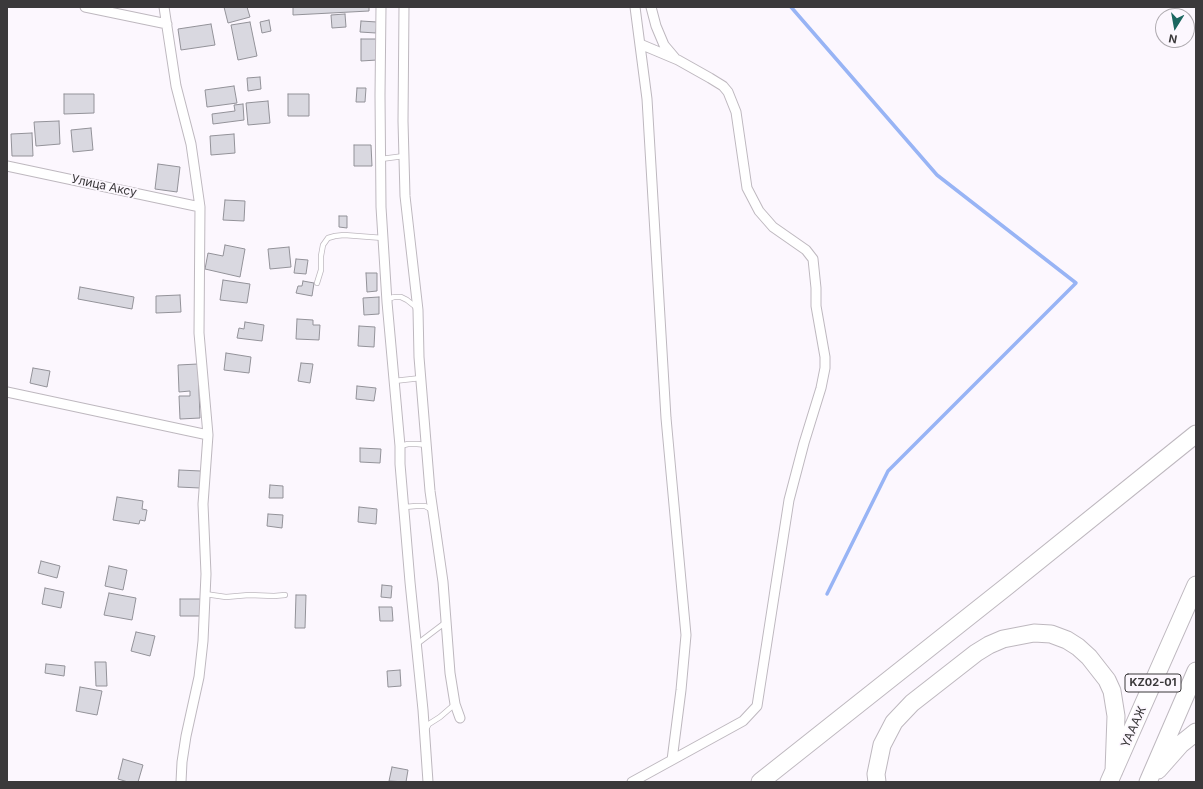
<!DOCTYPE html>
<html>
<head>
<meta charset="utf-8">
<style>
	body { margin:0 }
	#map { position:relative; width:1203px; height:789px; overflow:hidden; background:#fcf7fe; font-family:Inter,sans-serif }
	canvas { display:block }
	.frame { position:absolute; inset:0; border:8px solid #3b393b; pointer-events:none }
	.north { position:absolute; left:1155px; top:8px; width:40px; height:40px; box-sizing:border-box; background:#fcf7fe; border:1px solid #afabb0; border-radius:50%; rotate:191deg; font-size:11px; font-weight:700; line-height:16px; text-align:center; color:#3b393b }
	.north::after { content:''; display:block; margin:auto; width:14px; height:18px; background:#1c6760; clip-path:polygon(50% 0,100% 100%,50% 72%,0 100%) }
</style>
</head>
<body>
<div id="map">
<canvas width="1203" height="789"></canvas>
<div class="frame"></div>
<div class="north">N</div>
</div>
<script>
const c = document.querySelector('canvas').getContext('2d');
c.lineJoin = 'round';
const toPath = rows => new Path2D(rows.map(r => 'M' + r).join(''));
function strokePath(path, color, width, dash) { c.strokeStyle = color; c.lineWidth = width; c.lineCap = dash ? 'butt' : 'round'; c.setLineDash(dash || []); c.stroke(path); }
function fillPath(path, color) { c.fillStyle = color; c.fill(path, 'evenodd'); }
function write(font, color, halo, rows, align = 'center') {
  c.font = font + ' Inter,sans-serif'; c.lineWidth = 3.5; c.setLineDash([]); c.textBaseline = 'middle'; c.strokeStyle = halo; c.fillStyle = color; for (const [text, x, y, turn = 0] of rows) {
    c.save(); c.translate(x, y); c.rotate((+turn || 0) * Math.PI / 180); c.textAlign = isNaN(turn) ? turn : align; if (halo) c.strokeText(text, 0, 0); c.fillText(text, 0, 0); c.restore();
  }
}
strokePath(toPath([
	[791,7,937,175,1076,283,888,471,827,594]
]), '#98b4f5', 3.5);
const building = toPath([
	[224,7,247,7,250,17,228,23,224,7],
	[293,7,369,7,369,11,293,15,293,7],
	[345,14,346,27,332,28,331,15,345,14],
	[269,20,271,31,262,33,260,22,269,20],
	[361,21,377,22,376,33,360,32,361,21],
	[250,22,257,56,238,60,231,25,250,22],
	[211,24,215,45,181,50,178,29,211,24],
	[361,39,377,39,377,60,361,61,361,39],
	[260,77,261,89,248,91,247,78,260,77],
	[234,86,237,103,207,107,205,90,234,86],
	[357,88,366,88,365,102,356,102,357,88],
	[64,94,94,94,94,113,64,114,64,94],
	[288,94,309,94,309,116,288,116,288,94],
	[268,101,270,123,248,125,246,103,268,101],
	[243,104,244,120,213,124,212,114,235,111,234,105,243,104],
	[59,121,60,144,36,146,34,122,59,121],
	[91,128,93,150,73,152,71,130,91,128],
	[32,133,33,156,12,156,11,134,32,133],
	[234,134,235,153,211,155,210,136,234,134],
	[354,145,371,145,372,166,354,166,354,145],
	[158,164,180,167,177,192,155,189,158,164],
	[225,200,245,201,244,221,223,220,225,200],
	[339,216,347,216,347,228,339,227,339,216],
	[225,245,245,249,240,277,205,269,208,253,223,256,225,245],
	[289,247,291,267,270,269,268,249,289,247],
	[296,259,308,260,306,274,294,273,296,259],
	[366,273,377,273,377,291,367,292,366,273],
	[223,280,250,284,247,303,220,300,223,280],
	[303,281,314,283,312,296,296,293,298,286,302,286,303,281],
	[80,287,134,297,132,309,78,299,80,287],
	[180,295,181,312,156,313,156,296,180,295],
	[379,297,379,314,364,315,363,298,379,297],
	[297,319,313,320,313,325,320,325,319,340,296,339,297,319],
	[245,322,264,325,262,341,237,338,239,328,244,329,245,322],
	[359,326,375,327,374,347,358,346,359,326],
	[226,353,251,357,249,373,224,370,226,353],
	[301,363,313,364,310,383,298,381,301,363],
	[198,364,200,418,180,419,179,396,190,396,190,391,179,392,178,365,198,364],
	[33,368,50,371,47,387,30,383,33,368],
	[357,386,376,388,374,401,356,399,357,386],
	[360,448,381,449,380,463,360,462,360,448],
	[179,470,201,471,200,488,178,487,179,470],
	[270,485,283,486,283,498,269,498,270,485],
	[117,497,143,501,142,509,147,510,145,521,140,520,139,524,113,520,117,497],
	[359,507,377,509,376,524,358,522,359,507],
	[268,514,283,515,282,528,267,526,268,514],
	[41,561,60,566,57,578,38,573,41,561],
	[109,566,127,570,123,590,105,586,109,566],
	[382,585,392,586,391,598,381,597,382,585],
	[45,588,64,592,61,608,42,604,45,588],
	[109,593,136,598,132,620,104,615,109,593],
	[296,595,306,595,305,628,295,628,296,595],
	[180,599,201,599,201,616,180,616,180,599],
	[379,607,392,607,393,621,380,621,379,607],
	[136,632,155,636,150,656,131,651,136,632],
	[95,662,106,662,107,686,96,686,95,662],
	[46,664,65,666,64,676,45,673,46,664],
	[400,670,401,686,388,687,387,671,400,670],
	[80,687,102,691,97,715,76,711,80,687],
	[123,759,143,765,138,782,128,782,118,779,123,759],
	[392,767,408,770,406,782,389,781,392,767]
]);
fillPath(building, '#d9d8e0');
strokePath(building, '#939299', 1);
const lane = toPath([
	[381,159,404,156],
	[317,283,321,270,321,256,323,245,328,238,335,236,344,235,383,238],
	[388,301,388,299,394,297,401,297,407,300,417,308],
	[394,381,421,378],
	[400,447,400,446,408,444,417,444,427,445],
	[405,509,405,507,416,506,425,506,432,510],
	[205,594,226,597,249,595,274,596,285,595],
	[417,644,446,622],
	[426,729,429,724,440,717,455,704]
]);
const street = toPath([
	[85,7,167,24],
	[164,7,176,86,191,144,200,207,199,333,208,435,203,504,206,574,203,641,199,677,186,736,182,762,181,782],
	[381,7,380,95,381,207,387,302,400,446,400,464,410,582,423,710,428,782],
	[404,7,403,121,405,196,418,310,419,357,430,491,443,582,450,673,455,704,460,718],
	[635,7,647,99,666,418,686,635,681,690,672,760],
	[651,7,656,26,664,45,675,58],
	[7,166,200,207],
	[7,392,208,435],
	[632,782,743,721,757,706,789,500,804,443,821,388,825,368,825,357,816,306,816,288,813,259,806,250,773,227,759,211,747,188,736,112,728,92,723,86,710,78,678,60,640,44]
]);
const highway = toPath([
	[1158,770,1181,744,1196,732],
	[760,782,1006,587,1196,434],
	[877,782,876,774,882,745,894,722,912,703,976,653,989,645,1003,639,1034,633,1051,634,1067,640,1078,647,1089,657,1107,680,1112,691,1116,716,1114,771],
	[1109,782,1196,585],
	[1148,782,1196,671]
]);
strokePath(lane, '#beb8bf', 6);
strokePath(street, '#beb8bf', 11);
strokePath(highway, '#beb8bf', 19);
strokePath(lane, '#fff', 4.5);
strokePath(street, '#fff', 9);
strokePath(highway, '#fff', 17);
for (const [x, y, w] of [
	[1153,683,56]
]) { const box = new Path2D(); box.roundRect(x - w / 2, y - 9, w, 18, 3); c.fillStyle = '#fcf7fe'; c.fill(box); strokePath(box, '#3b393b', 1); }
write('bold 11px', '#3b393b', null, [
	["KZ02-01",1153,683]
]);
write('12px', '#3b393b', '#fcf7fe', [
	["Улица Аксу",104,186,12],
	["ҮАААЖ",1134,727,-66]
]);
</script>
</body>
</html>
